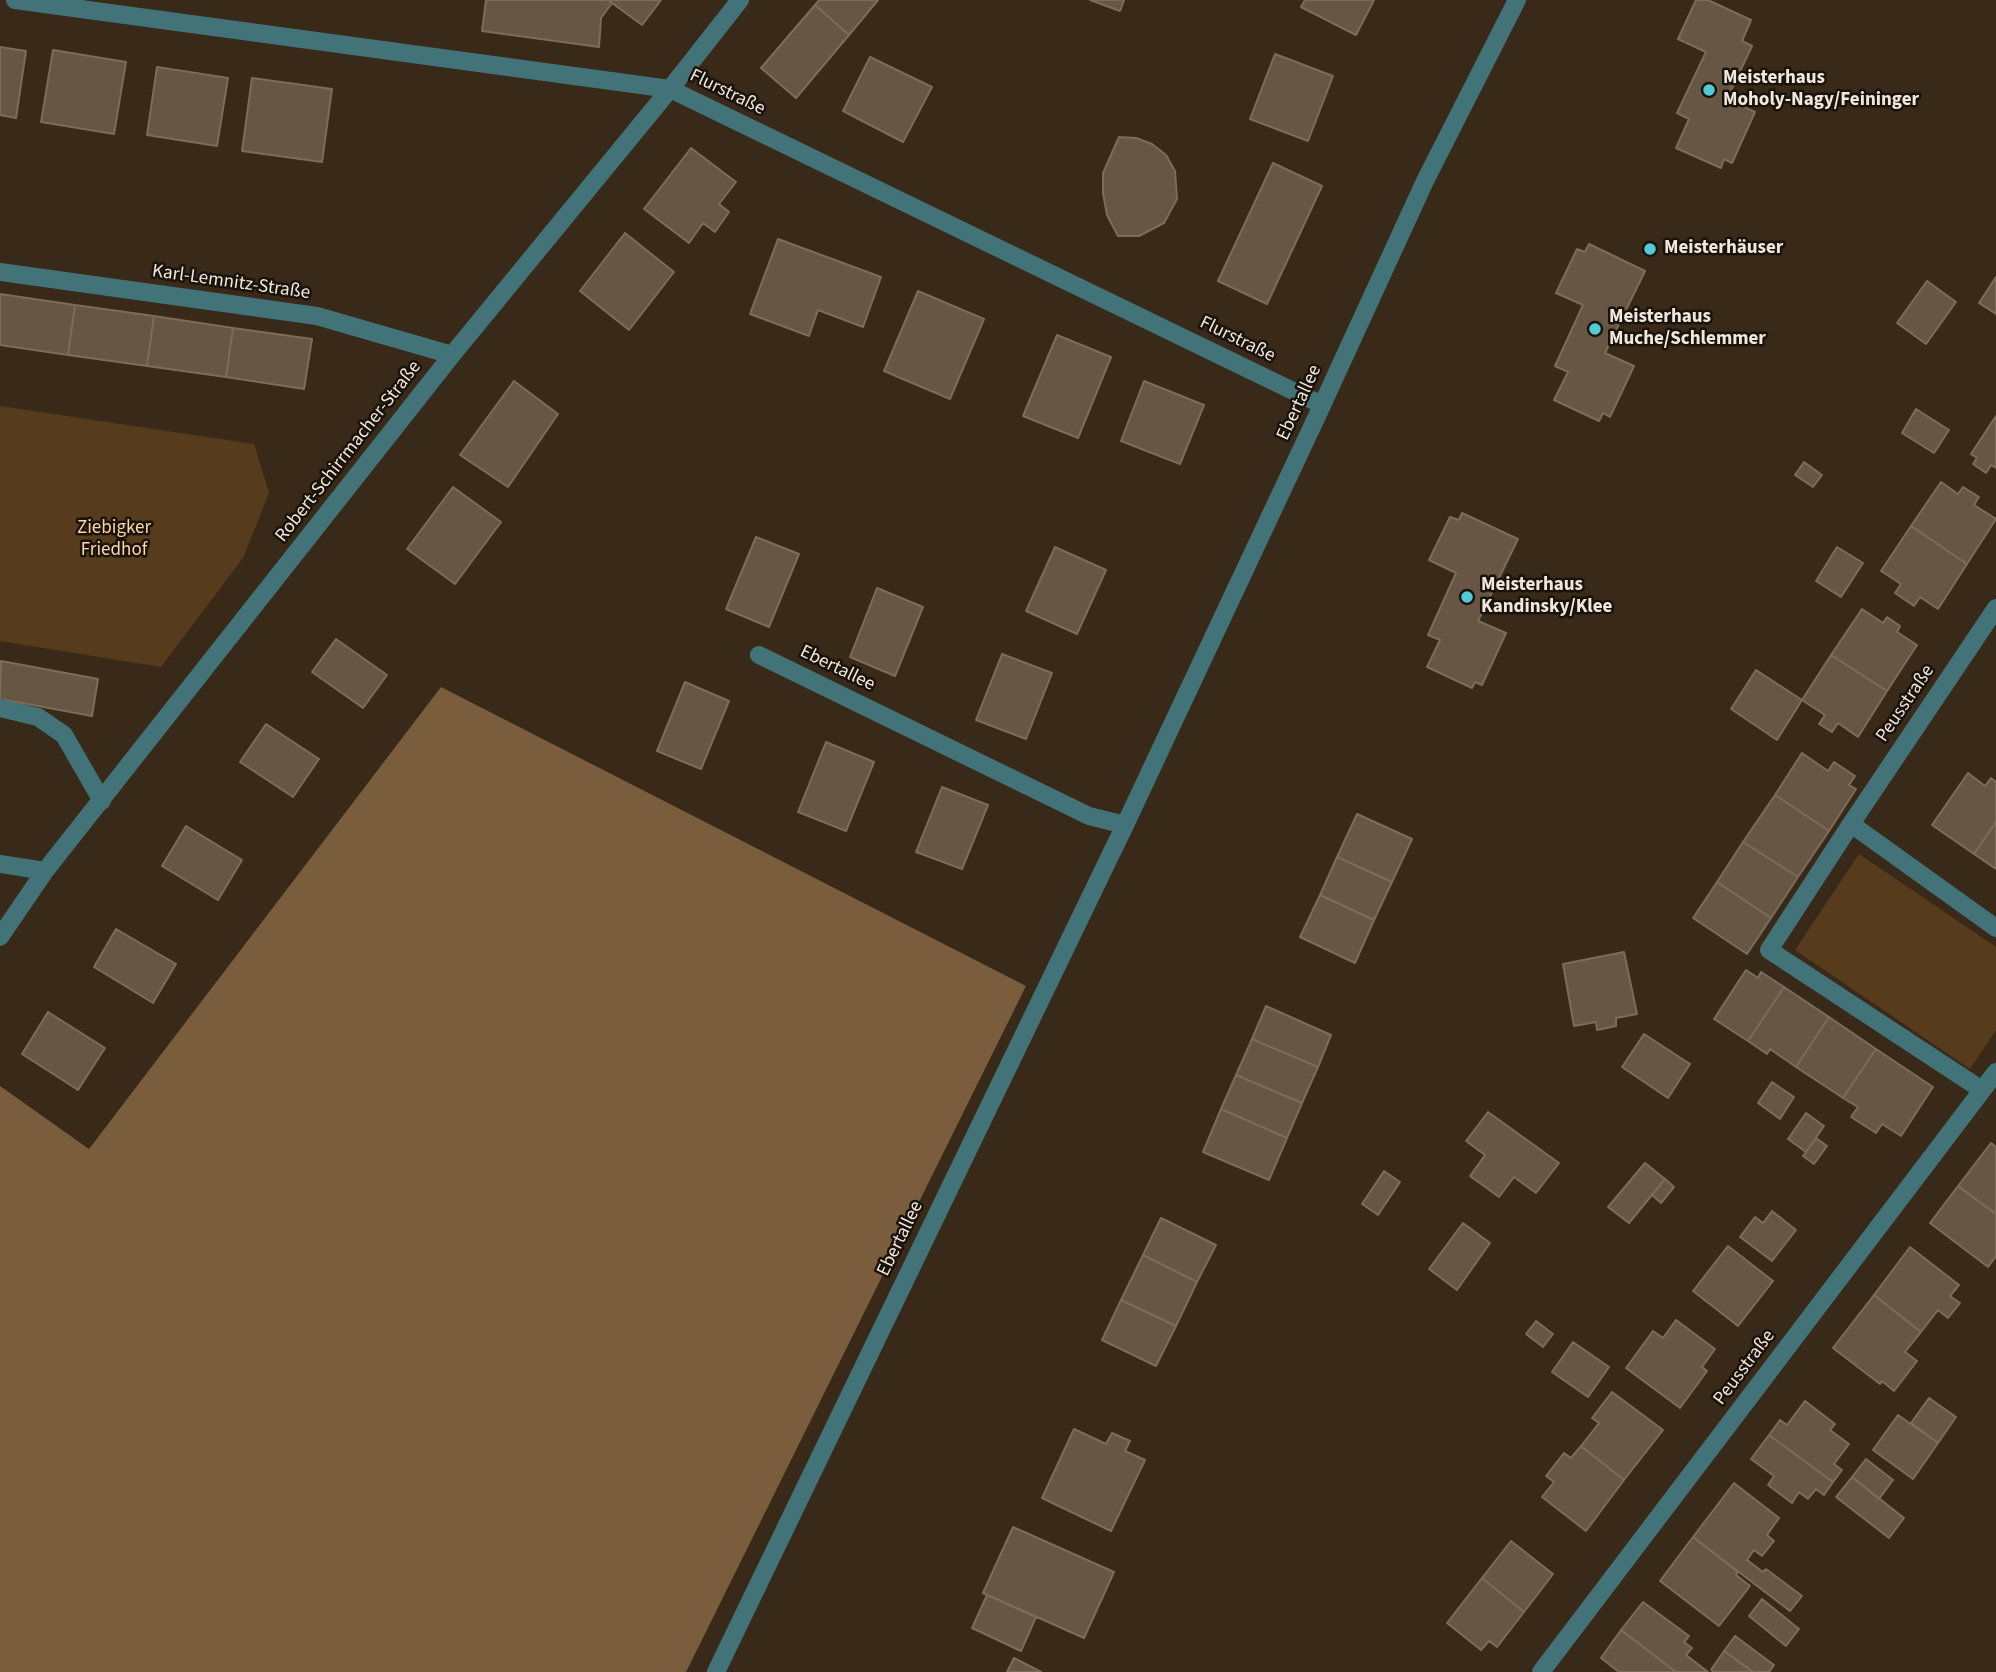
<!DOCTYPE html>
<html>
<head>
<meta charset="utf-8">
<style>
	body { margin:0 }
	canvas { display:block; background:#382918 }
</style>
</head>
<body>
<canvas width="1996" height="1672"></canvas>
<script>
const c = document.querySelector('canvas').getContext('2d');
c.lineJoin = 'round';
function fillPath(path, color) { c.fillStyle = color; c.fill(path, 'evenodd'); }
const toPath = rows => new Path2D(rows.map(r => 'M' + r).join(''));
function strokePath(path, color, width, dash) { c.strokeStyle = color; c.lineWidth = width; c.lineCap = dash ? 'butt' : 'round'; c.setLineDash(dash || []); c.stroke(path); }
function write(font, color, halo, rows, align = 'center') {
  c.font = font + ' "Source Sans 3",sans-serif'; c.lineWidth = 5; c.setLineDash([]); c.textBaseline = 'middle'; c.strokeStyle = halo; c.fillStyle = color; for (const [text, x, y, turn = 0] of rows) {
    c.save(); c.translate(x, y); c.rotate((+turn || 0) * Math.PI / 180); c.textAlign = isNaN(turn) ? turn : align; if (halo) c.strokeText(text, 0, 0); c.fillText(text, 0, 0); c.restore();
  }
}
fillPath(toPath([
	[0,406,254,444,269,493,243,558,161,667,0,641],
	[1859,854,1996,947,1996,1030,1970,1069,1795,950]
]), '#563c1c');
fillPath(toPath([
	[441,687,1026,986,686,1672,0,1672,0,1086,89,1149]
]), '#7a5d3c');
const building = toPath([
	[486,0,608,0,612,3,601,18,599,47,482,31,486,0],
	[608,0,661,0,642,25,608,0],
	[819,0,878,0,849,35,815,5,819,0],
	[1090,0,1124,0,1120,11,1090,0],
	[1305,0,1374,0,1356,35,1301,7,1305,0],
	[1696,0,1708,0,1751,20,1742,41,1752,46,1727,99,1755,112,1732,163,1724,159,1721,168,1676,148,1689,119,1677,113,1706,52,1678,39,1696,0],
	[815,5,849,35,796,98,761,68,815,5],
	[0,47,26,51,16,118,0,115,0,47],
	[53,50,126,62,114,134,41,122,53,50],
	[1275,54,1333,76,1308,141,1250,119,1275,54],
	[870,57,932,87,903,142,843,111,870,57],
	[157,67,228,78,217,146,147,135,157,67],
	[252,78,332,89,322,162,242,151,252,78],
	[1119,137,1136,138,1152,144,1166,155,1175,171,1177,199,1164,223,1139,236,1118,236,1107,215,1103,193,1103,173,1119,137],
	[691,148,736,182,719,204,729,212,715,232,703,223,689,243,644,209,691,148],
	[1273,163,1322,186,1267,304,1218,281,1273,163],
	[625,233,674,272,629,330,580,291,625,233],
	[778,239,881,277,863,327,818,310,809,336,750,314,778,239],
	[1589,244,1645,271,1605,353,1634,366,1610,417,1603,413,1599,421,1554,400,1568,372,1555,366,1583,305,1556,293,1577,249,1585,252,1589,244],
	[1996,277,1996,314,1979,303,1996,277],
	[1927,281,1956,302,1926,344,1897,323,1927,281],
	[918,291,984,319,950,399,884,371,918,291],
	[0,294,75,305,68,355,0,345,0,294],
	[75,305,154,316,147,366,68,355,75,305],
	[154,316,233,328,226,377,147,366,154,316],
	[233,328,312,339,304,389,226,377,233,328],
	[1057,335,1111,357,1078,438,1023,416,1057,335],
	[514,381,558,414,508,487,460,455,514,381],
	[1144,381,1204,405,1180,464,1121,441,1144,381],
	[1916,409,1949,430,1934,453,1902,433,1916,409],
	[1996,416,1996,468,1991,465,1986,473,1973,464,1977,458,1971,454,1996,416],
	[1804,462,1822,475,1813,487,1795,475,1804,462],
	[1941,482,1958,494,1963,487,1979,497,1974,505,1996,519,1967,564,1911,526,1941,482],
	[453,487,501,522,455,584,407,549,453,487],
	[1462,513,1518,539,1478,621,1506,633,1482,685,1475,682,1472,688,1427,667,1440,640,1428,635,1456,573,1429,560,1450,517,1459,520,1462,513],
	[1911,526,1967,564,1938,609,1920,597,1914,606,1895,593,1901,584,1881,571,1911,526],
	[756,537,799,554,769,627,726,609,756,537],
	[1055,547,1106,570,1077,634,1026,611,1055,547],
	[1837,547,1863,563,1841,597,1816,581,1837,547],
	[877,588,923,607,895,676,850,657,877,588],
	[1862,609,1883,623,1887,617,1900,626,1897,632,1917,645,1887,691,1831,655,1862,609],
	[336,639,387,675,363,708,312,672,336,639],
	[1002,654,1052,673,1026,739,976,720,1002,654],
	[1831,655,1887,691,1858,737,1838,723,1832,732,1819,724,1825,715,1802,700,1831,655],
	[1,661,98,679,92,716,0,699,1,661],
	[1756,670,1802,700,1777,740,1731,709,1756,670],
	[685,682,729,701,701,769,657,751,685,682],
	[266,724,319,759,293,797,240,762,266,724],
	[826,742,874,762,846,831,798,812,826,742],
	[1802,753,1828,771,1834,762,1855,776,1849,785,1856,789,1829,831,1775,795,1802,753],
	[1968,773,1985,786,1991,778,1996,782,1996,822,1974,854,1932,825,1968,773],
	[942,787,988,805,962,869,916,852,942,787],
	[1775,795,1829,831,1798,877,1743,842,1775,795],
	[1357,814,1412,839,1392,882,1337,857,1357,814],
	[1996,822,1996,869,1974,854,1996,822],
	[186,826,242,860,218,900,162,866,186,826],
	[1743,842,1798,877,1771,918,1717,882,1743,842],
	[1337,857,1392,882,1374,920,1320,895,1337,857],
	[1717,882,1771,918,1747,954,1693,918,1717,882],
	[1320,895,1374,920,1355,963,1300,937,1320,895],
	[116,929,176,964,153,1003,94,967,116,929],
	[1624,952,1637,1014,1616,1018,1616,1026,1597,1030,1596,1022,1574,1026,1563,964,1624,952],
	[1746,970,1758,978,1761,972,1784,987,1748,1041,1714,1019,1746,970],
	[1784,987,1829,1017,1796,1067,1770,1049,1767,1054,1748,1041,1784,987],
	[1266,1006,1331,1035,1318,1067,1252,1039,1266,1006],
	[48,1012,105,1048,78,1090,22,1054,48,1012],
	[1829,1017,1876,1049,1843,1098,1796,1067,1829,1017],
	[1644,1034,1690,1064,1668,1098,1622,1067,1644,1034],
	[1252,1039,1318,1067,1302,1103,1236,1075,1252,1039],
	[1876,1049,1933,1087,1901,1136,1882,1124,1876,1133,1851,1117,1858,1107,1843,1098,1876,1049],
	[1236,1075,1302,1103,1287,1138,1221,1109,1236,1075],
	[1772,1082,1794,1097,1780,1119,1758,1103,1772,1082],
	[1221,1109,1287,1138,1269,1180,1203,1152,1221,1109],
	[1488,1112,1559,1163,1536,1193,1514,1177,1499,1197,1470,1176,1485,1155,1466,1141,1488,1112],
	[1806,1113,1824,1126,1806,1152,1788,1139,1806,1113],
	[1816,1138,1827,1146,1814,1164,1803,1156,1816,1138],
	[1991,1143,1996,1147,1996,1214,1958,1186,1991,1143],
	[1645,1163,1665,1179,1629,1223,1608,1207,1645,1163],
	[1384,1171,1400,1182,1378,1215,1362,1204,1384,1171],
	[1665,1179,1674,1187,1661,1203,1652,1195,1665,1179],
	[1958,1186,1996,1214,1996,1256,1988,1267,1930,1223,1958,1186],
	[1772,1211,1796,1230,1772,1261,1740,1237,1755,1217,1763,1223,1772,1211],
	[1161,1218,1216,1245,1197,1282,1143,1255,1161,1218],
	[1463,1223,1490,1243,1457,1290,1429,1269,1463,1223],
	[1728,1246,1773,1281,1738,1326,1693,1291,1728,1246],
	[1910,1247,1959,1285,1950,1296,1960,1303,1948,1318,1938,1310,1921,1332,1874,1295,1910,1247],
	[1143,1255,1197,1282,1176,1326,1121,1300,1143,1255],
	[1874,1295,1921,1332,1905,1352,1917,1361,1894,1391,1882,1381,1880,1384,1833,1348,1874,1295],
	[1121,1300,1176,1326,1156,1366,1102,1340,1121,1300],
	[1676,1320,1715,1349,1702,1367,1707,1371,1680,1408,1626,1368,1653,1331,1663,1338,1676,1320],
	[1536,1321,1553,1334,1543,1347,1526,1334,1536,1321],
	[1573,1342,1609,1367,1588,1397,1552,1372,1573,1342],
	[1612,1392,1663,1430,1624,1480,1581,1446,1599,1423,1592,1418,1612,1392],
	[1929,1398,1956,1417,1938,1443,1911,1423,1929,1398],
	[1805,1401,1835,1424,1830,1430,1849,1444,1834,1464,1842,1470,1833,1482,1769,1435,1780,1420,1787,1425,1805,1401],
	[1898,1415,1938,1443,1913,1479,1873,1450,1898,1415],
	[1074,1429,1106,1444,1112,1433,1130,1441,1125,1451,1145,1460,1111,1531,1042,1498,1074,1429],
	[1769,1435,1833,1482,1824,1495,1816,1489,1808,1499,1799,1492,1792,1503,1768,1485,1774,1476,1751,1459,1769,1435],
	[1581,1446,1624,1480,1586,1531,1542,1497,1554,1482,1546,1476,1564,1453,1571,1458,1581,1446],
	[1866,1459,1893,1480,1879,1499,1852,1477,1866,1459],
	[1852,1477,1904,1518,1889,1538,1836,1497,1852,1477],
	[1734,1483,1779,1518,1767,1535,1774,1541,1762,1556,1754,1550,1747,1560,1763,1572,1766,1569,1802,1596,1790,1611,1693,1537,1734,1483],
	[1013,1527,1114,1572,1084,1638,983,1593,1013,1527],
	[1693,1537,1738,1572,1736,1575,1750,1586,1719,1626,1660,1581,1693,1537],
	[1511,1541,1553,1574,1524,1612,1482,1578,1511,1541],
	[1482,1578,1524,1612,1497,1647,1489,1641,1481,1650,1447,1623,1482,1578],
	[987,1595,1036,1617,1021,1651,972,1628,987,1595],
	[1762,1599,1799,1629,1786,1646,1749,1616,1762,1599],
	[1643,1602,1689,1636,1684,1642,1692,1648,1686,1655,1708,1672,1676,1672,1621,1630,1643,1602],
	[1621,1630,1676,1672,1619,1672,1601,1658,1621,1630],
	[1735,1636,1774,1665,1769,1672,1753,1672,1724,1651,1735,1636],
	[1724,1651,1753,1672,1714,1672,1711,1670,1724,1651],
	[1014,1658,1041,1672,1007,1672,1014,1658]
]);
fillPath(building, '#675644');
strokePath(building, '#7d6c59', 2);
strokePath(toPath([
	[0,708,38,717,64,735,102,801]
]), '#427378', 18);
strokePath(toPath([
	[15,0,670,89,1322,405],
	[0,272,317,316,452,355],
	[1996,608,1851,824,1996,928],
	[759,655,1089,816,1125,825],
	[1851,824,1769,950,1982,1090],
	[0,864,45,871],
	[0,937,45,871,452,355,670,89,740,0],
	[1541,1672,1996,1072]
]), '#427378', 18);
strokePath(toPath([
	[716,1672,1125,825,1318,414,1425,181,1517,0]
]), '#427378', 18);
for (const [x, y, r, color] of [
	[1709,90,7,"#52cbd7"],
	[1650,249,7,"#52cbd7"],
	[1595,329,7,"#52cbd7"],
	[1467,597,7,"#52cbd7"]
]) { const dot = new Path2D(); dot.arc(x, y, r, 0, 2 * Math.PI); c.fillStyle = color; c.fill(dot); strokePath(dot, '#1a130c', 2.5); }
write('bold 19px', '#f1e7dc', '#1a130c', [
	["Meisterhaus",1723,79],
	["Moholy-Nagy/Feininger",1723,101],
	["Meisterhäuser",1664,249],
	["Meisterhaus",1609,318],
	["Muche/Schlemmer",1609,340],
	["Meisterhaus",1481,586],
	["Kandinsky/Klee",1481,608]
], 'left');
write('19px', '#f1e7dc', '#1a130c', [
	["Flurstraße",727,93,26],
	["Karl-Lemnitz-Straße",231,283,8],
	["Flurstraße",1237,340,26],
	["Ebertallee",1300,403,-65],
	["Robert-Schirrmacher-Straße",349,452,-52],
	["Ebertallee",837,669,26],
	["Peusstraße",1906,704,-56],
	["Ebertallee",901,1239,-64],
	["Peusstraße",1745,1368,-53]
]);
write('19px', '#fbd4a8', '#1a130c', [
	["Ziebigker",114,529],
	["Friedhof",114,551]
]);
</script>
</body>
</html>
